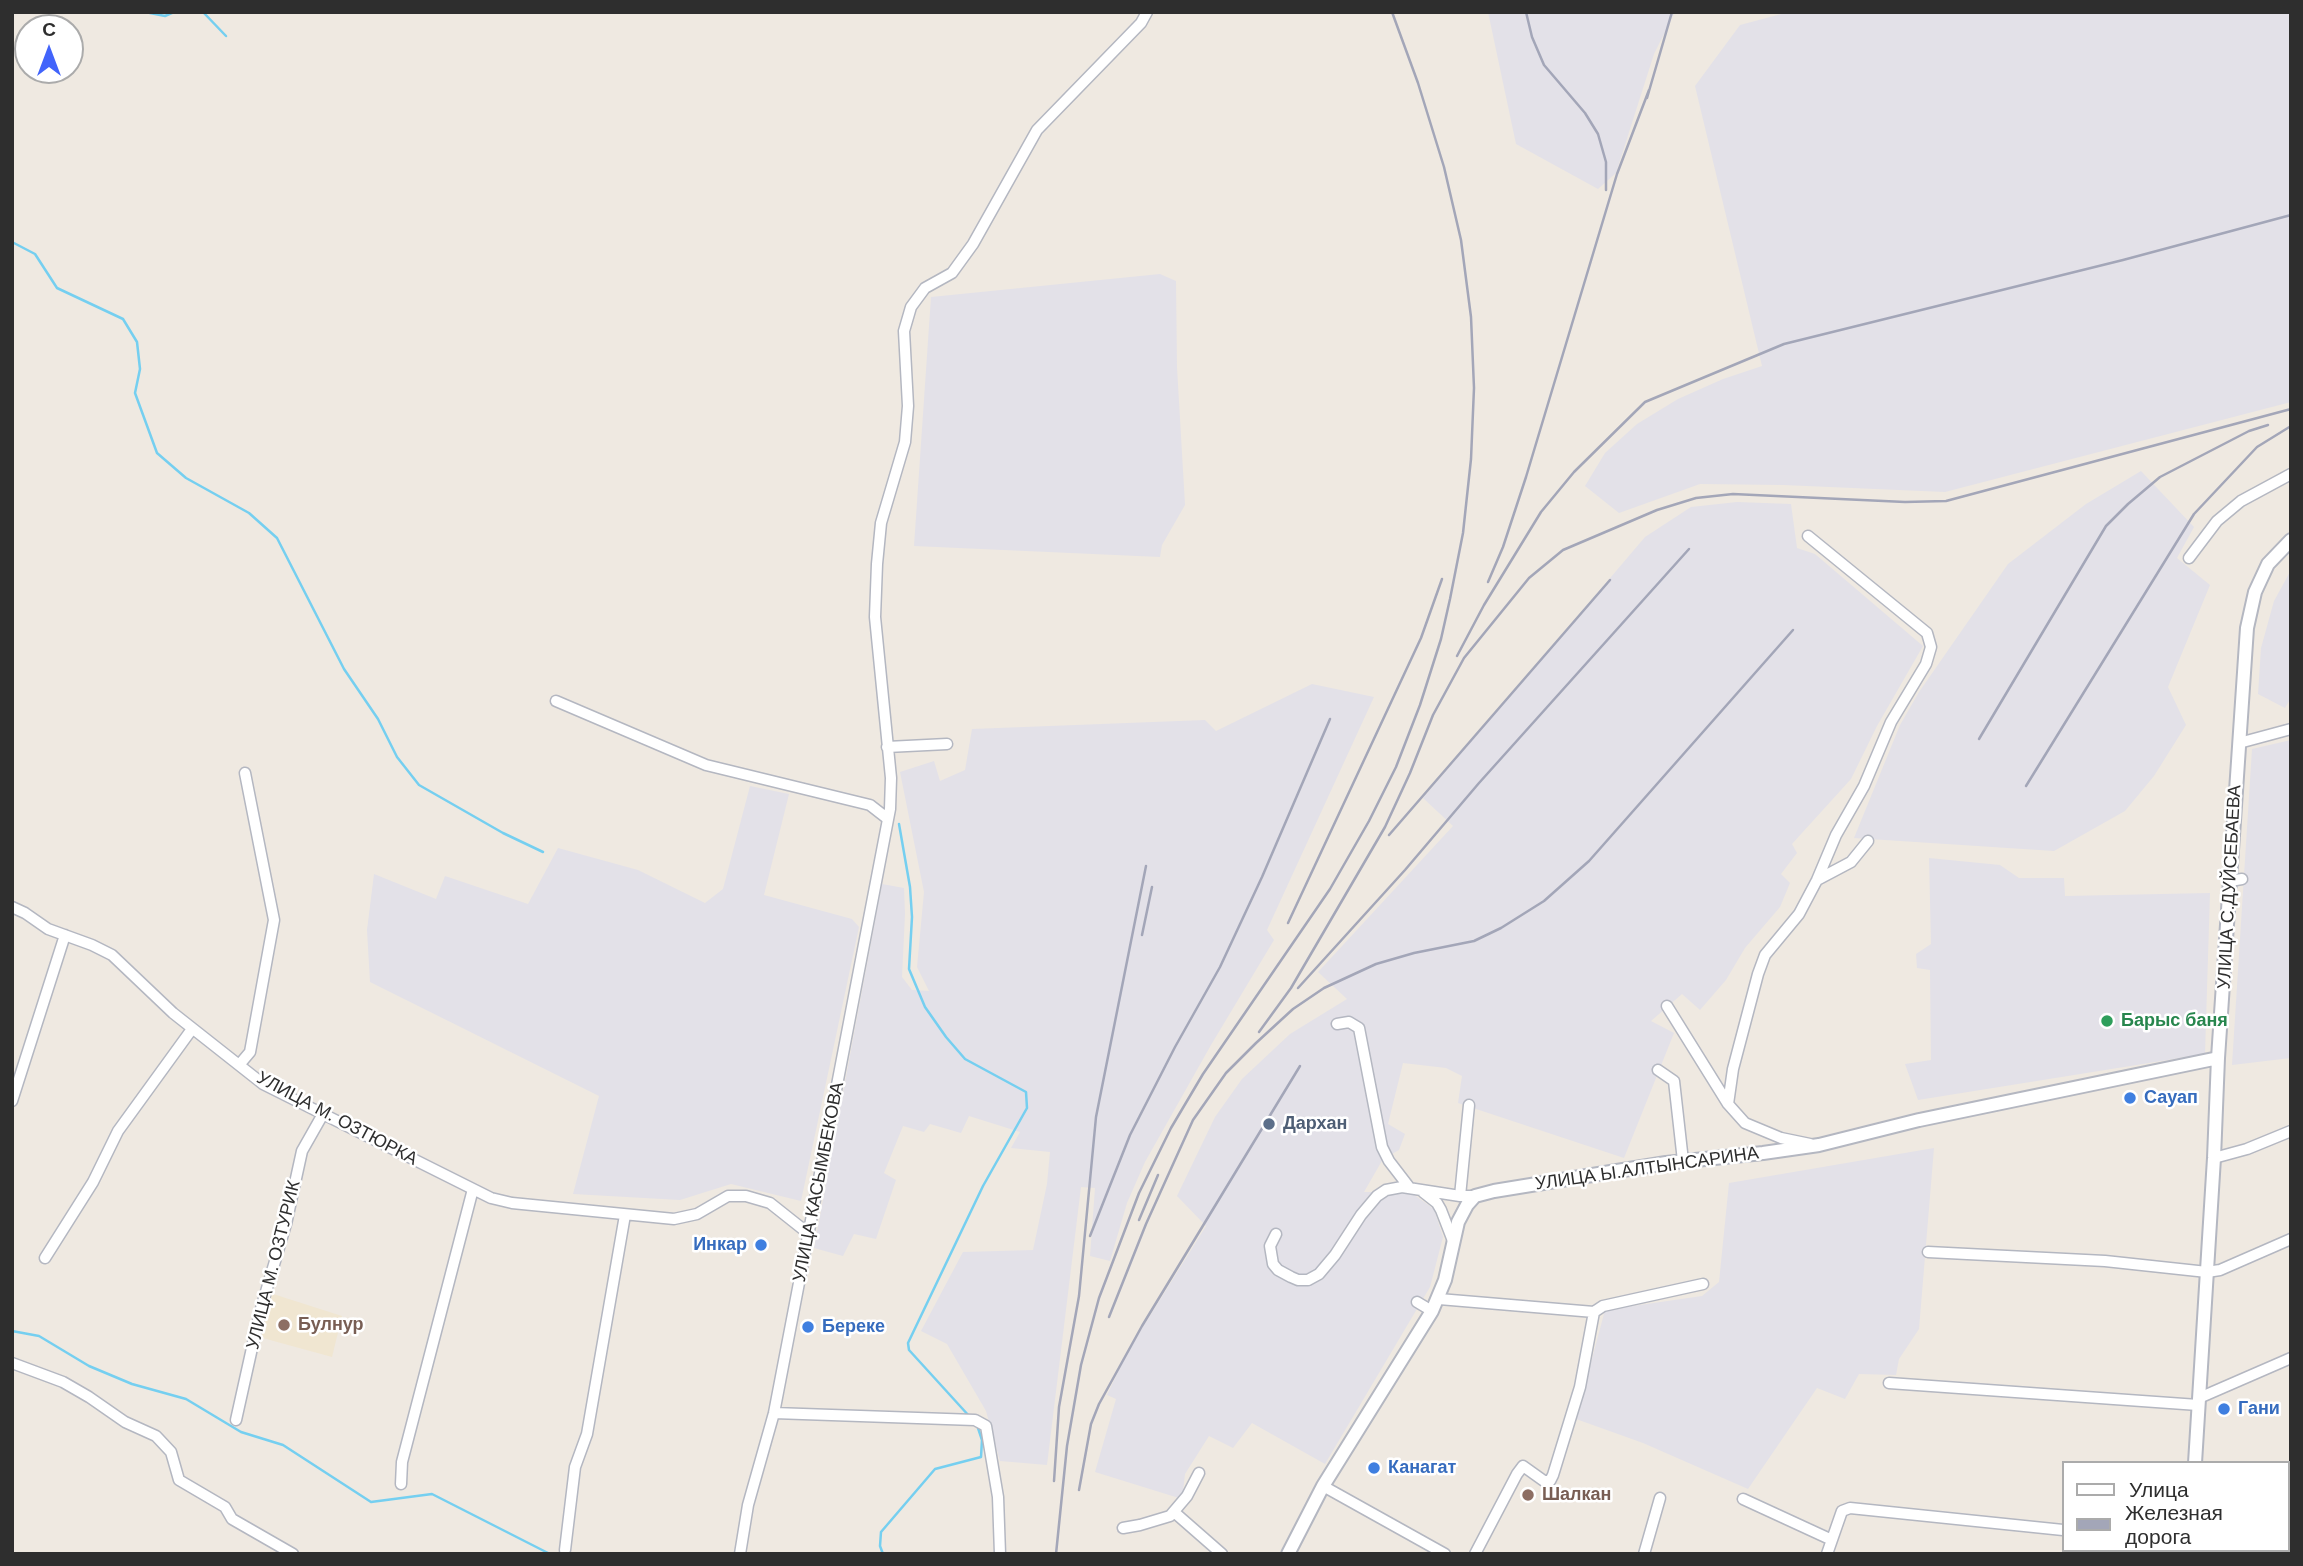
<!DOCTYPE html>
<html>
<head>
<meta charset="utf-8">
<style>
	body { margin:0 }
	#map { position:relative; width:2303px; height:1566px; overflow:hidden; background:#efe9e1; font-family:Helvetica,sans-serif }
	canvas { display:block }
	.frame { position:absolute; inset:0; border:14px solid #2e2e2e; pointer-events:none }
	.legend { position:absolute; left:2062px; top:1461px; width:228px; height:91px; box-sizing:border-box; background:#fff; border:2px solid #ababab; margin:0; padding:9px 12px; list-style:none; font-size:21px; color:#2e2e2e }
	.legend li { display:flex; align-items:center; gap:14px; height:35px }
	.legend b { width:35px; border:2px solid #ababab }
	.north { position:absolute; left:14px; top:14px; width:70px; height:70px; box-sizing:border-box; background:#fff; border:2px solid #ababab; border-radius:50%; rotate:0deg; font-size:19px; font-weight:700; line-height:28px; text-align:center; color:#2e2e2e }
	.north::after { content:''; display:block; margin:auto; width:24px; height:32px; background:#4264fb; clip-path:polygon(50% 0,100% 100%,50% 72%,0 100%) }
</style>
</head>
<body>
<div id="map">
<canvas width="2303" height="1566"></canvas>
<div class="frame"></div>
<ul class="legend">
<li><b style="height:9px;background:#fff"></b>Улица</li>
<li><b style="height:9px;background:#a3a6b8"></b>Железная дорога</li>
</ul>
<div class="north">С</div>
</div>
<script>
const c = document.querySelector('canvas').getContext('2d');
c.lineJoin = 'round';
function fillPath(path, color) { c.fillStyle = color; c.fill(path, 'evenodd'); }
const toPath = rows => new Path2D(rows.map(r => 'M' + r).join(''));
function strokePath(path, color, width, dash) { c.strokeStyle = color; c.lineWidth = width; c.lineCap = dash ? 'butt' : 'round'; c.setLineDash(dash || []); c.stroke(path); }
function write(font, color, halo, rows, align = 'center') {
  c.font = font + ' Helvetica,sans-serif'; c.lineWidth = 5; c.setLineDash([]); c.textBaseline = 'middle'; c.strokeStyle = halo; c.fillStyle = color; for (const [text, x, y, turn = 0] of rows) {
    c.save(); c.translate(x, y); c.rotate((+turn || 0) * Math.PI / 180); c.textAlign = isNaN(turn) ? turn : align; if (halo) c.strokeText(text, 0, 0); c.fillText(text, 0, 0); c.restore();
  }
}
fillPath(toPath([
	[1488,12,1675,12,1654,54,1616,173,1598,189,1516,144],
	[1789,12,2291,12,2291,402,1945,492,1783,485,1700,484,1619,513,1585,486,1605,453,1637,424,1678,399,1723,379,1762,366,1695,86,1740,25],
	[1160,274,1176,281,1177,367,1185,505,1162,545,1160,557,914,546,931,297],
	[2141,471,2194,527,2177,558,2210,585,2168,687,2186,725,2154,776,2125,811,2054,851,1854,838,1900,725,1919,692,2008,564,2086,504],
	[1737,502,1791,504,1797,548,1815,554,1923,646,1877,726,1851,779,1792,844,1797,853,1781,874,1790,883,1780,907,1745,948,1726,980,1700,1010,1682,994,1651,1021,1674,1033,1624,1158,1458,1103,1462,1076,1446,1068,1403,1063,1388,1124,1405,1134,1399,1150,1383,1159,1364,1192,1410,1192,1434,1209,1443,1237,1430,1287,1325,1464,1252,1423,1233,1448,1209,1436,1185,1474,1182,1499,1095,1472,1116,1399,1107,1395,1128,1351,1206,1226,1177,1196,1215,1117,1242,1079,1290,1034,1347,999,1318,972,1453,826,1423,798,1645,537,1691,507],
	[2291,570,2291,698,2285,708,2258,694,2261,648,2274,601],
	[1312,684,1374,697,1267,930,1274,940,1211,1045,1145,1162,1127,1203,1110,1261,1090,1256,1095,1188,1081,1187,1047,1465,1000,1461,986,1411,947,1344,921,1331,963,1252,1033,1250,1047,1184,1050,1152,1011,1148,1020,1132,969,1116,961,1133,930,1124,924,1132,903,1126,884,1173,896,1180,876,1239,854,1234,843,1256,814,1248,882,884,904,888,905,914,902,977,912,990,929,991,917,967,924,892,900,772,934,761,940,781,965,770,972,729,1205,720,1216,731],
	[2291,740,2291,1058,2232,1065,2252,749],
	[750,786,789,794,764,895,852,919,859,927,801,1201,731,1184,680,1200,573,1194,599,1096,370,982,367,930,374,874,436,899,445,876,528,904,558,848,638,870,705,903,723,889],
	[1929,858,2000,865,2019,878,2064,878,2065,896,2210,893,2205,1054,1918,1100,1905,1064,1931,1060,1930,970,1917,968,1916,954,1931,944],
	[1934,1148,1919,1329,1899,1359,1896,1375,1859,1374,1845,1399,1817,1388,1748,1489,1643,1443,1576,1419,1605,1310,1702,1296,1719,1282,1729,1183]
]), '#e3e1e8');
fillPath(toPath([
	[270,1293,342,1316,332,1357,259,1337]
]), '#f0e6d1');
strokePath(toPath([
	[145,12,165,16,174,12],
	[203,12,226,36],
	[12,242,35,254,57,288,123,319,137,342,140,369,135,393,157,453,186,478,249,513,277,538,344,669,378,719,397,757,419,785,503,833,543,852],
	[899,824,910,887,912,917,909,969,925,1007,946,1037,965,1059,1026,1092,1027,1108,983,1186,908,1343,909,1350,970,1417],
	[12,1331,39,1336,89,1366,132,1384,186,1399,241,1432,283,1445,371,1502,432,1494,550,1554],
	[883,1554,880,1546,881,1532,935,1469,981,1457,982,1440,977,1425]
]), '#75cff0', 2.5);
const minor = toPath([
	[2189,558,2217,521,2241,501,2291,474],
	[556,701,706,765,870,805,888,819],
	[2239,743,2291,729],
	[887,747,947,744],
	[1817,880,1851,862,1868,841],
	[2230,881,2242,879],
	[12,907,25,913,48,929,92,945,112,955,173,1013,263,1084,491,1198,512,1203,674,1219,697,1214,728,1196,746,1196,770,1203,809,1234],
	[1667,1006,1728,1104,1745,1123,1781,1138,1810,1144],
	[1337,1024,1349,1022,1359,1028,1382,1147,1389,1161,1409,1187],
	[239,1065,250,1052,274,920,245,773],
	[1658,1070,1674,1081,1683,1161],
	[12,1101,65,935],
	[1728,1104,1733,1069,1758,974,1765,955,1799,914,1817,880,1836,835,1864,786,1891,722,1926,664,1931,647,1927,633,1808,536],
	[2214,1158,2247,1149,2291,1131],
	[1423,1192,1437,1203,1441,1210,1453,1241],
	[1460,1196,1469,1105],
	[1276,1234,1270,1246,1273,1264,1278,1270,1291,1277,1298,1280,1308,1280,1319,1274,1335,1255,1361,1215,1377,1196,1386,1190,1402,1187,1460,1196,1475,1196],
	[1928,1252,2105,1261,2207,1272,2220,1270,2291,1239],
	[45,1258,93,1182,118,1131,192,1029],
	[1439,1299,1594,1312,1603,1306,1703,1284],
	[1417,1302,1432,1311],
	[12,1363,63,1382,89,1397,125,1422,156,1436,171,1452,179,1480,225,1507,232,1519,293,1554],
	[1889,1383,2198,1405],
	[2199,1398,2291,1358],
	[774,1413,975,1420,986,1426,998,1497,1000,1554],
	[236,1420,260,1312,286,1224,302,1151,323,1114],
	[2287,1476,2291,1474],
	[401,1484,402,1462,473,1189],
	[1323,1486,1445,1554],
	[1743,1499,1832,1540],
	[1174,1512,1222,1554],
	[1123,1528,1140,1525,1170,1516,1187,1496,1199,1473],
	[565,1550,575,1467,587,1434,625,1215],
	[740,1554,748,1505,774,1413,890,809,891,778,875,617,877,564,881,523,905,442,908,406,904,331,911,307,925,288,952,273,973,244,1037,130,1141,23,1147,12],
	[1475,1554,1517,1474,1523,1466,1544,1481,1550,1481,1553,1475,1580,1387,1594,1312],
	[1644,1554,1660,1498],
	[1827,1554,1842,1511,1850,1508,2063,1530]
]);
const tertiary = toPath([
	[2195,1463,2214,1158,2218,1058,2247,628,2255,592,2268,564,2291,540],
	[1288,1554,1323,1486,1432,1311,1445,1280,1458,1222,1467,1205,1475,1196,1494,1191,1666,1163,1763,1153,1819,1145,1919,1120,2218,1058],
	[2189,1554,2189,1550]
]);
strokePath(minor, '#b4b7c1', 13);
strokePath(tertiary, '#b4b7c1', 16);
strokePath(minor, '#fff', 10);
strokePath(tertiary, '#fff', 12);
strokePath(toPath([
	[1526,12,1532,37,1544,65,1585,113,1598,134,1606,162,1606,190],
	[1647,98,1672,12],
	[1488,582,1503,547,1526,477,1617,174,1649,90],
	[1457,656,1484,605,1541,512,1574,472,1645,402,1784,344,2123,260,2291,215],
	[1979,739,2106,526,2128,504,2160,477,2249,431,2268,425],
	[2026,786,2194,514,2257,447,2291,426],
	[1389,835,1610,580],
	[1288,923,1421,638,1442,579],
	[1142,935,1152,887],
	[1298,988,1405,870,1479,783,1689,549],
	[1259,1032,1291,988,1385,827,1410,773,1433,715,1464,658,1529,578,1563,550,1657,510,1696,498,1733,494,1905,502,1946,501,2291,409],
	[1139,1220,1158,1175],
	[1090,1236,1130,1135,1175,1047,1220,967,1262,877,1330,719],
	[1109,1317,1146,1224,1193,1120,1226,1073,1256,1043,1293,1009,1324,988,1376,964,1414,953,1474,941,1501,928,1544,901,1589,861,1793,630],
	[1054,1481,1059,1407,1079,1296,1096,1117,1146,866],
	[1079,1490,1091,1424,1099,1404,1142,1326,1300,1066],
	[1056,1554,1067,1446,1081,1365,1099,1298,1139,1193,1171,1128,1203,1074,1330,889,1369,821,1396,767,1420,705,1441,639,1450,599,1463,533,1471,459,1474,388,1471,317,1461,240,1444,167,1418,83,1392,12]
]), '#a3a6b8', 2.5);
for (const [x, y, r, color] of [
	[2107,1021,7,"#2e9e5b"],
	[2130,1098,7,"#3f7fe0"],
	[1269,1124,7,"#5c6f8a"],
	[761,1245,7,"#3f7fe0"],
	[284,1325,7,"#8d6e63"],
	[808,1327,7,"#3f7fe0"],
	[2224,1409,7,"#3f7fe0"],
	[1374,1468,7,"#3f7fe0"],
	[1528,1495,7,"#8d6e63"]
]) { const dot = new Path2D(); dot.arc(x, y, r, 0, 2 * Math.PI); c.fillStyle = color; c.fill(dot); strokePath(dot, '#fff', 2.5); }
write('18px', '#2e2e2e', '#fff', [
	["УЛИЦА С.ДУЙСЕБАЕВА",2230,887,-87],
	["УЛИЦА М. ОЗТЮРКА",337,1119,28],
	["УЛИЦА Ы.АЛТЫНСАРИНА",1647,1169,-8],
	["УЛИЦА КАСЫМБЕКОВА",819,1182,-79],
	["УЛИЦА М. ОЗТУРИК",274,1265,-76]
]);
write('bold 18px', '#27864d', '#fff', [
	["Барыс баня",2121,1021]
], 'left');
write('bold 18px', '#366cbe', '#fff', [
	["Сауап",2144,1098],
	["Инкар",747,1245,"right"],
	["Береке",822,1327],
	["Гани",2238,1409],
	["Канагат",1388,1468]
], 'left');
write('bold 18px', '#4e5e75', '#fff', [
	["Дархан",1283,1124]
], 'left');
write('bold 18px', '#785e54', '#fff', [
	["Булнур",298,1325],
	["Шалкан",1542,1495]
], 'left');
</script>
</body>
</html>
